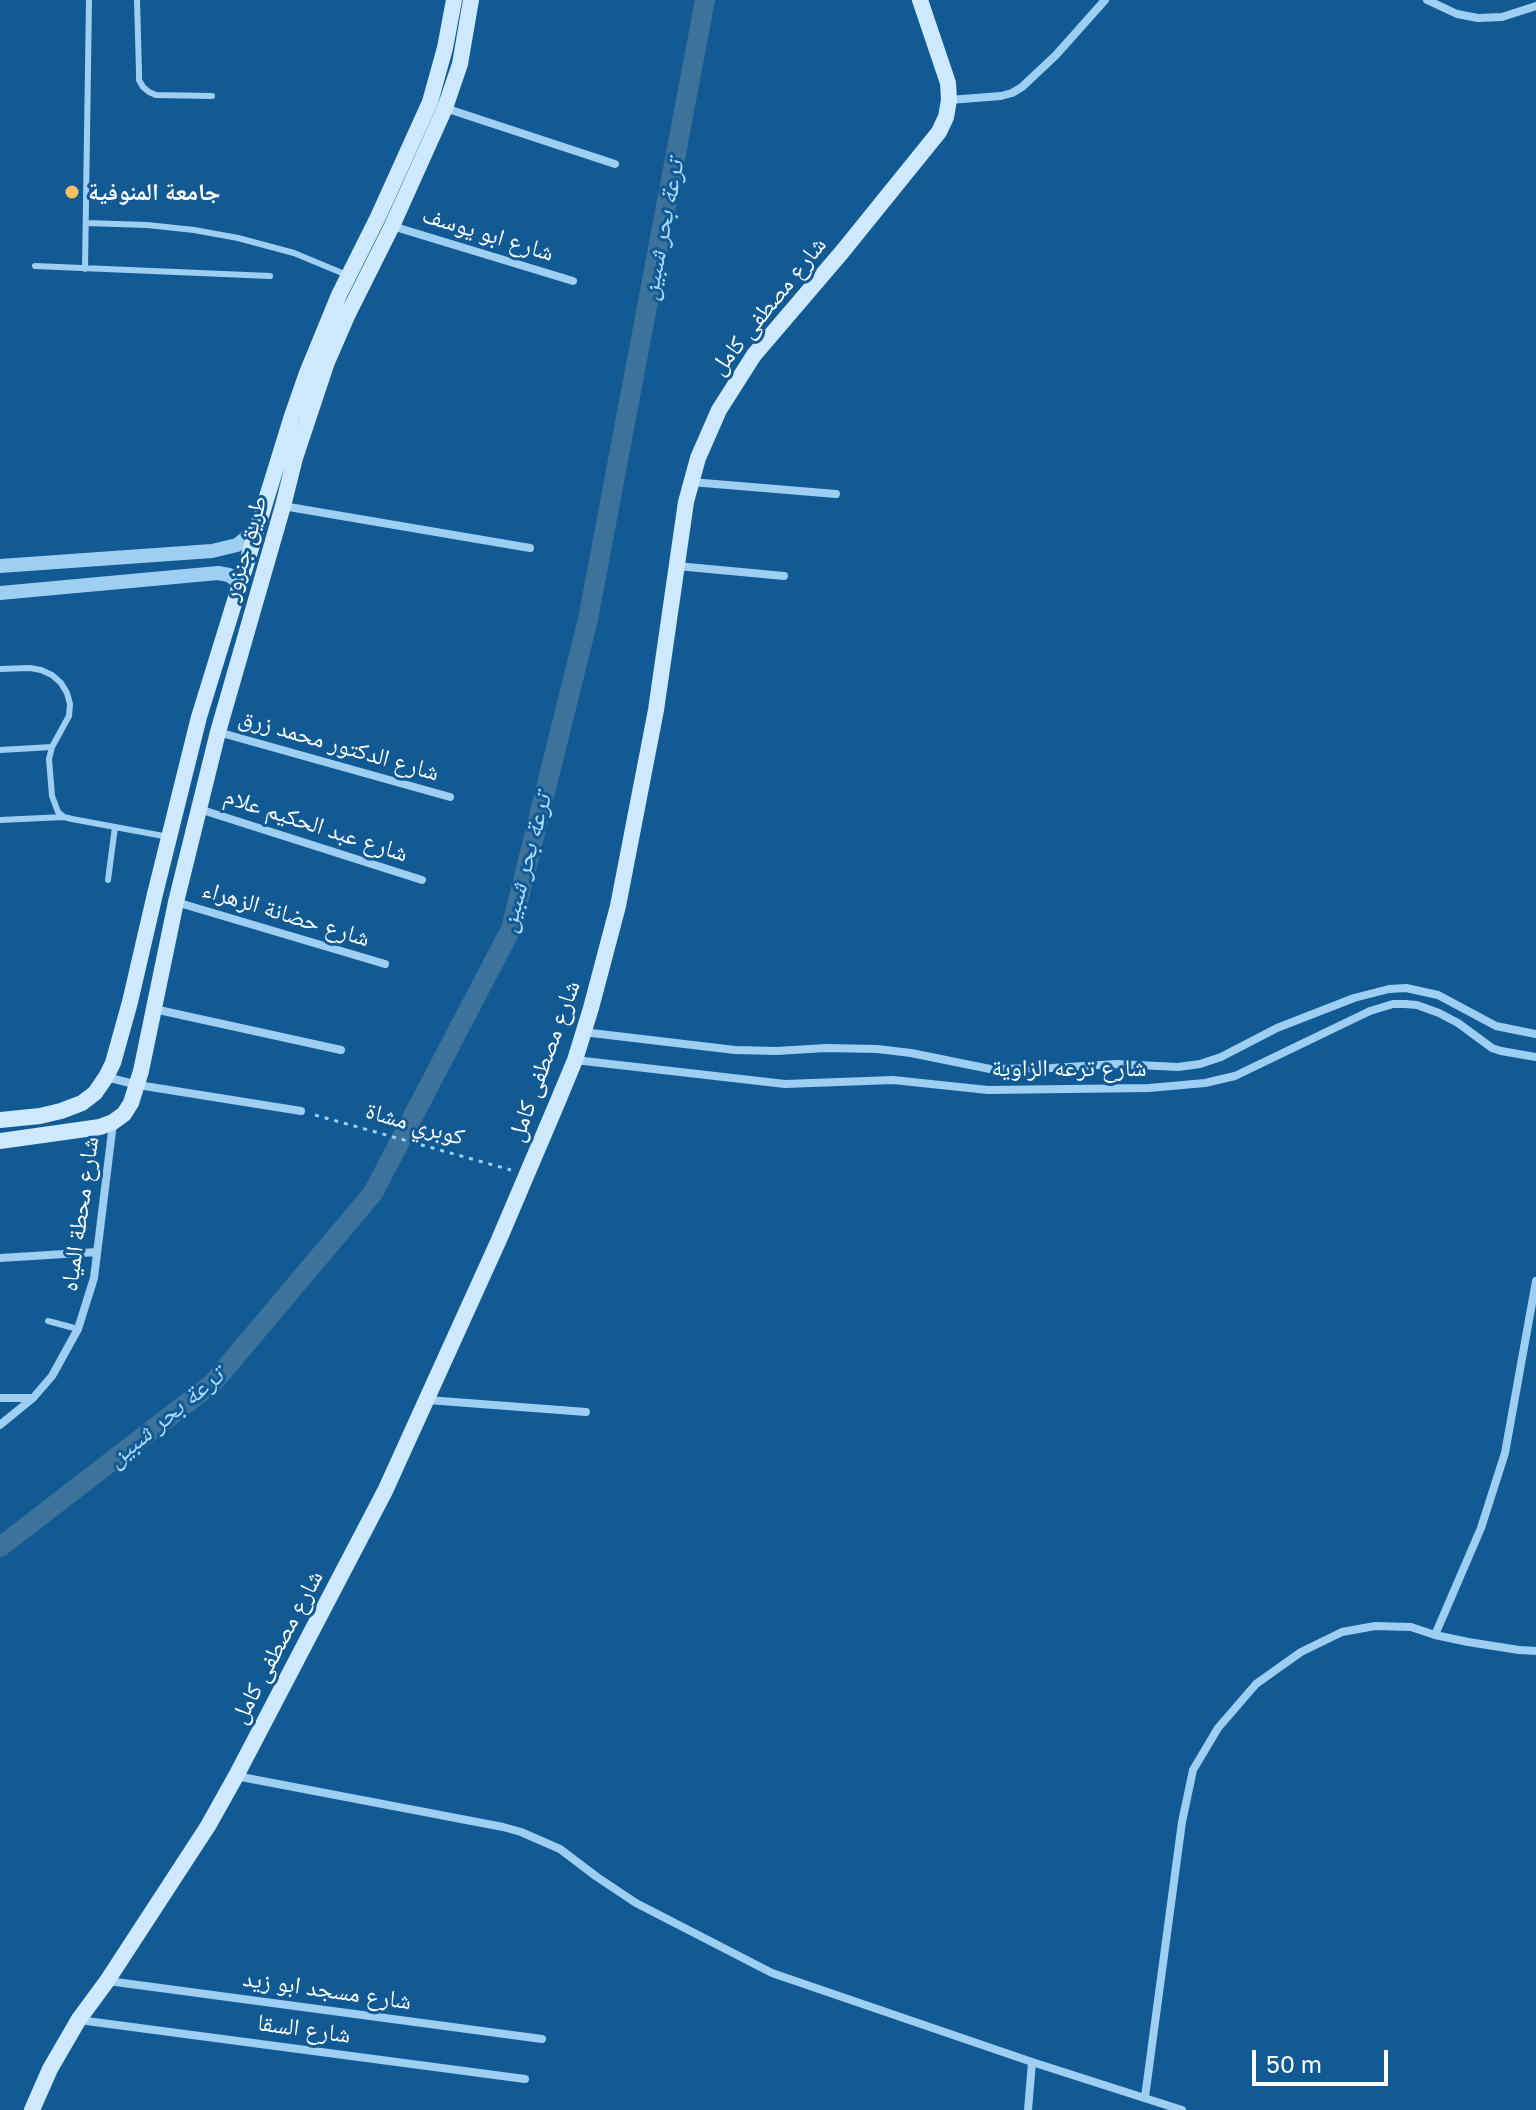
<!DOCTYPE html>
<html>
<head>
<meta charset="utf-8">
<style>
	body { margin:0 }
	#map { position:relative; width:1536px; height:2110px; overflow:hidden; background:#115a94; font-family:"Golos Text",sans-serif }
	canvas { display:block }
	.scale { position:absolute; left:1252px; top:2050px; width:136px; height:36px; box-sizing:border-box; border:4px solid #fff; border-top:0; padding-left:10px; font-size:24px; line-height:28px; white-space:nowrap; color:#fff; -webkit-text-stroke:6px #115a94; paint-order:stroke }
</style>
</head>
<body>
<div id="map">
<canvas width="1536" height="2110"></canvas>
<div class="scale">50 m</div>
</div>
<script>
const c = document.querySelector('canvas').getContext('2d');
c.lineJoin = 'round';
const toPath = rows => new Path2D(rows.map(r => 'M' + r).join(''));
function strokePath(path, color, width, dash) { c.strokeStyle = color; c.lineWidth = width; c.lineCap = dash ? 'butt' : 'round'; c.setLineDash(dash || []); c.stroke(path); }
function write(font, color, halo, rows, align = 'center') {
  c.font = font + ' "Golos Text","Noto Naskh Arabic",sans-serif'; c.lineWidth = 6; c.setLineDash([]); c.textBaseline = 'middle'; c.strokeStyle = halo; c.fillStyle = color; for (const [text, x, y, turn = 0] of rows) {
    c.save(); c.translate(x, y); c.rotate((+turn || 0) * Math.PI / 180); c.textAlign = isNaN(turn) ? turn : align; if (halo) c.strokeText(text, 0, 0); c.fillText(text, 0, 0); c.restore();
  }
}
strokePath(toPath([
	[0,1547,213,1383,373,1193,511,929,588,619,705,0]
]), '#3d729b', 20);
strokePath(toPath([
	[315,1115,511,1170]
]), '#9ecff3', 3, [4, 6]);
strokePath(toPath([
	[137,0,139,72,139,80,143,87,149,92,156,95,212,96],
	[86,223,147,225,194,230,238,238,294,253,347,275],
	[35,266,270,276],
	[85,269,89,0],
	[0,669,30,668,41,670,52,675,61,683,67,693,70,704,69,716,52,747,49,759,52,796,58,812,64,817,72,819,169,837],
	[0,750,52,747],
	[0,820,64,817],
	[108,880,115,827],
	[48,1321,78,1329]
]), '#9ecff3', 6);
strokePath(toPath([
	[1427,0,1457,14,1478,18,1502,17,1536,6],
	[949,100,1001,96,1012,93,1022,87,1056,55,1105,0],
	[445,108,615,164],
	[392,226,573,281],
	[691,482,836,494],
	[283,506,530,548],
	[677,566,784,576],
	[218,732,450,797],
	[199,809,422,880],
	[176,902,385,964],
	[154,1009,341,1050],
	[583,1032,735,1050,777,1051,826,1048,877,1049,911,1053,990,1069,1052,1068,1117,1064,1178,1067,1200,1064,1221,1057,1277,1028,1354,998,1389,989,1406,988,1438,995,1496,1026,1536,1034],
	[575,1060,785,1084,893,1080,988,1090,1149,1088,1205,1083,1235,1076,1370,1011,1393,1004,1405,1004,1417,1005,1439,1013,1458,1023,1492,1048,1501,1051,1536,1057],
	[106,1077,138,1085,301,1111],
	[0,1258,97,1252],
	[0,1398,31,1398],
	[428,1400,586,1412],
	[0,1425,33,1398,52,1376,78,1329,94,1278,113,1123],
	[1435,1635,1481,1528,1505,1453,1536,1281],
	[236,1776,503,1827,521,1832,560,1849,597,1877,636,1903,772,1973,1032,2062,1182,2110],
	[108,1981,542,2039],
	[79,2020,525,2079],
	[1145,2097,1182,1822,1193,1770,1218,1728,1256,1684,1301,1652,1342,1632,1375,1626,1411,1627,1435,1635,1468,1642,1519,1650,1536,1651],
	[1028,2110,1032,2062]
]), '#9ecff3', 8);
strokePath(toPath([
	[0,566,212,551,237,545,256,530],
	[0,593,218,573,229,575,240,583]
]), '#9ecff3', 14);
strokePath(toPath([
	[0,1120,40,1116,61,1111,82,1103,95,1093,106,1077,113,1063,130,1002,155,894,199,717,291,419,307,373,339,295,378,217,430,102,445,48,454,0],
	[0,1141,100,1127,113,1122,124,1114,131,1103,141,1071,176,902,218,732,283,506,295,458,327,362,347,316,392,226,445,108,460,64,471,0],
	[32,2110,50,2069,79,2019,107,1981,208,1826,236,1776,385,1491,498,1242,558,1101,575,1060,591,1008,618,906,656,710,686,502,698,458,719,410,754,355,842,252,939,132,946,117,949,100,948,83,920,0]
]), '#cee8fd', 16);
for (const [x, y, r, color] of [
	[72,192,8,"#ffbe60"]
]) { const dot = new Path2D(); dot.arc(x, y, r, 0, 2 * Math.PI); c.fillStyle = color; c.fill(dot); strokePath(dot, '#115a94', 3); }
write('bold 24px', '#fff', '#115a94', [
	["جامعة المنوفية",88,192]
], 'left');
write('24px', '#fff', '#115a94', [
	["شارع ابو يوسف",488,234,17],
	["شارع مصطفى كامل",768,306,-51],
	["طريق جنزور",245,548,-74],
	["شارع الدكتور محمد زرق",339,745,16],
	["شارع عبد الحكيم علام",316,825,18],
	["شارع حضانة الزهراء",286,914,17],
	["شارع مصطفى كامل",544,1061,-70],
	["شارع ترعه الزاوية",1069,1068],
	["كوبري مشاة",415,1124,16],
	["شارع محطة المياه",80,1214,-82],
	["شارع مصطفى كامل",277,1647,-62],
	["شارع مسجد ابو زيد",327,1990,8],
	["شارع السقا",304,2029,8]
]);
write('italic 26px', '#aad8fa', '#115a94', [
	["ترعة بحر شبين",662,230,-79],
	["ترعة بحر شبين",525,863,-75],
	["ترعة بحر شبين",165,1417,-39]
]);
</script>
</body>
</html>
